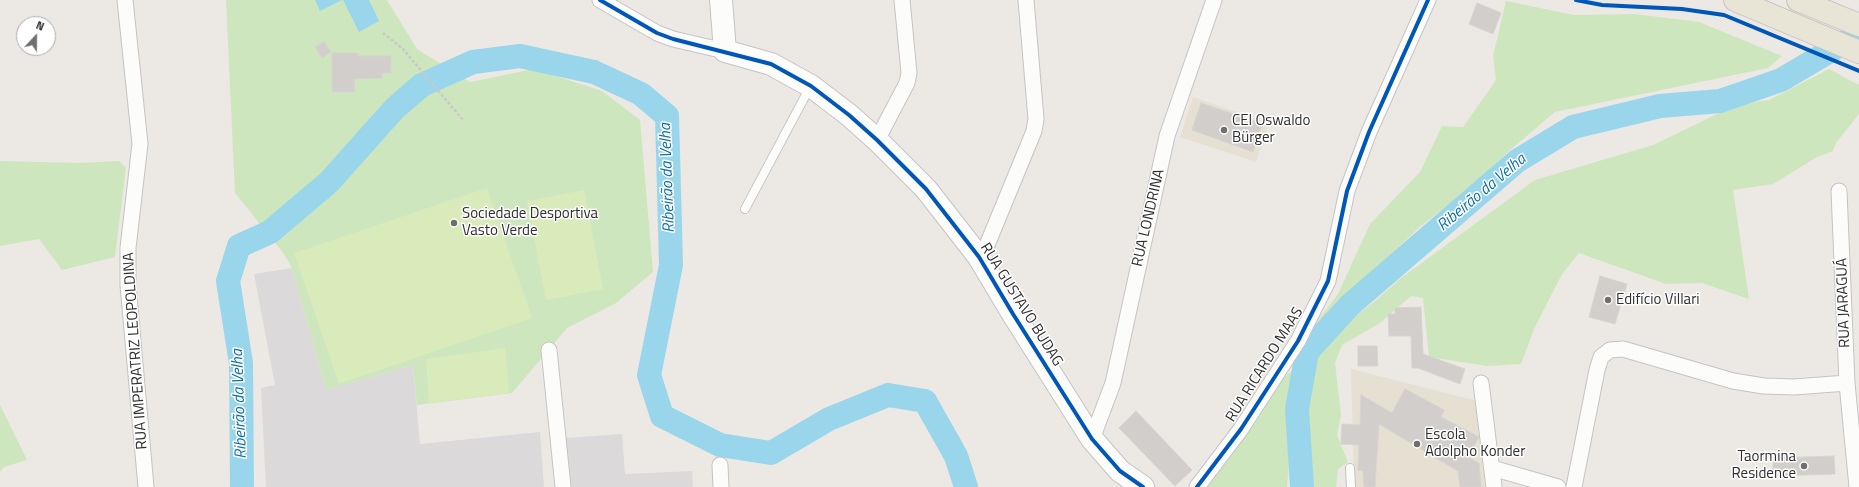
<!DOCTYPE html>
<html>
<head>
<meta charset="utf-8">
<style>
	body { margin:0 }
	#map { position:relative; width:1859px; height:487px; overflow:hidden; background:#ece8e4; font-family:"Titillium Web",sans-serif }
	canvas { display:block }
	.north { position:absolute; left:16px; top:16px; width:40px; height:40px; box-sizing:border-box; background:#fff; border:1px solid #ababab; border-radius:50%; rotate:22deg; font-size:11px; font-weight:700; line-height:16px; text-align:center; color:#2e2e2e }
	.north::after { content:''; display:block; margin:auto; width:14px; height:18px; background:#706f6e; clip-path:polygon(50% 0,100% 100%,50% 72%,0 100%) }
</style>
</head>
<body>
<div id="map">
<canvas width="1859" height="487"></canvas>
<div class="north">N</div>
</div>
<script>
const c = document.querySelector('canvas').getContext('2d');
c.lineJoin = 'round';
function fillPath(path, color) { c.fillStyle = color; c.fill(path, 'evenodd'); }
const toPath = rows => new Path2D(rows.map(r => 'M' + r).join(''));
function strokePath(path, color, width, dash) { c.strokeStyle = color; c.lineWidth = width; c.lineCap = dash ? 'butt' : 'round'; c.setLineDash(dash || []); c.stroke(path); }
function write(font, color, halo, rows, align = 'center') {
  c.font = font + ' "Titillium Web",sans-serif'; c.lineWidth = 3; c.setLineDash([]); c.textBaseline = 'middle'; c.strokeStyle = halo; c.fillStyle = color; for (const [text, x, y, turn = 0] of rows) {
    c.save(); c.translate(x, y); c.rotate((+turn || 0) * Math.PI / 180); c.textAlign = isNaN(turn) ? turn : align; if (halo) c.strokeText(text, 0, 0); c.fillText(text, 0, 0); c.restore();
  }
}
fillPath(toPath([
	[292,268,326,390,413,365,420,444,540,432,544,487,266,487,261,388,275,385,254,274],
	[622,434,625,474,692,471,693,487,570,487,566,438]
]), '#dcd9db');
fillPath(toPath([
	[1193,97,1269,123,1256,162,1180,137],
	[1351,369,1478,401,1485,487,1354,487]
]), '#e6e0d3');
fillPath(toPath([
	[226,0,387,0,417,49,470,82,534,69,602,91,640,120,653,272,616,303,567,328,512,393,417,405,413,365,326,390,292,268,284,254,235,193],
	[1506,1,1574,15,1634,14,1699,22,1782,56,1768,68,1555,112,1509,151,1470,189,1422,225,1313,327,1338,294,1370,224,1420,172,1442,126,1463,127,1496,80,1493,56],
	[1829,69,1859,85,1859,114,1836,143,1833,151,1817,157,1773,184,1733,190,1749,299,1702,283,1666,284,1579,253,1562,274,1534,329,1521,364,1487,366,1429,357,1423,298,1411,296,1380,323,1342,345,1335,363,1341,415,1337,435,1348,462,1338,469,1336,487,1308,487,1305,421,1310,358,1335,332,1374,302,1401,278,1535,180,1653,145,1717,114,1744,103,1769,100],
	[0,161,80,163,119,161,126,168,115,257,62,270,39,239,0,246],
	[1297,367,1287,428,1289,462,1287,487,1204,487,1224,458,1244,438,1280,380],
	[0,405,27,460,4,467,0,472]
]), '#cee6be');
fillPath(toPath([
	[487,188,532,318,339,384,294,253],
	[584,190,603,289,546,300,527,201],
	[505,348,509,393,429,403,426,359]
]), '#d9eabb');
fillPath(toPath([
	[315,0,342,0,320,11],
	[343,0,369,0,379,21,359,32]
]), '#99d6ec');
strokePath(toPath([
	[242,487,241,363,228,281,239,246,270,232,329,182,395,108,422,85,473,62,520,56,594,72,641,94,667,116,671,265,649,375,662,416,720,445,771,453,829,419,888,395,925,401,956,456,966,487],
	[1302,487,1297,409,1307,352,1350,305,1517,161,1573,127,1660,106,1720,101,1781,80,1857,35,1859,30]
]), '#99d6ec', 24);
const building = toPath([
	[1477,3,1501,13,1493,34,1469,24,1477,3],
	[324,42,331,52,322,58,315,47,324,42],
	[332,53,358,53,358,56,391,56,391,73,382,73,382,78,354,79,355,92,332,92,332,53],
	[1201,103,1262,124,1253,152,1192,130,1201,103],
	[1600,276,1627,284,1615,324,1589,317,1600,276],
	[1421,307,1423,354,1465,369,1460,384,1418,368,1412,368,1411,336,1389,336,1388,314,1395,314,1395,308,1421,307],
	[1358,346,1377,346,1378,366,1358,366,1358,346],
	[1405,389,1444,410,1441,417,1479,437,1468,457,1479,463,1481,487,1460,487,1458,471,1379,424,1375,487,1364,487,1363,471,1358,470,1359,445,1341,444,1342,424,1360,425,1361,395,1392,413,1405,389],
	[1136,411,1192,470,1175,486,1119,428,1136,411],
	[1834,456,1835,474,1773,476,1773,458,1834,456]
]);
fillPath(building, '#d1cecb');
strokePath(building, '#d7d4d0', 1);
const lane = toPath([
	[745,209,810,87],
	[1350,468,1351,487]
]);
const street = toPath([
	[125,0,140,144,128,248,128,285,146,487],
	[600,0,657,33,673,39,725,51],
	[877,140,907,83,909,73,902,0],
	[1839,191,1847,383,1857,487],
	[979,257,985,250,1034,131,1036,119,1026,0],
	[549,350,563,487],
	[1481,383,1494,487],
	[1092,439,1113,383,1167,136,1214,0],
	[720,465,721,487],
	[1492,468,1558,487],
	[1197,487,1241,429,1298,341,1328,281,1347,191,1369,132,1428,0],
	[1574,487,1597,370,1601,357,1610,350,1623,349,1733,381,1764,386,1794,387,1847,383]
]);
const secondary = toPath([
	[721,0,725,51,771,64,811,86,849,115,877,140,926,189,979,257,1013,314,1092,439,1120,471,1143,487]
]);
const primary = toPath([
	[1735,0,1859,52],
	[1798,0,1859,25]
]);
strokePath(lane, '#c5c4c5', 10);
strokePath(street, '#c5c4c5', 17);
strokePath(secondary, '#c5c4c5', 24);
strokePath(primary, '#c6c5c4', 24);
strokePath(toPath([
	[383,33,403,49,463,120]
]), '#c9c9c8', 2.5, [3, 2]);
strokePath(lane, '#fcfcfb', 8);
strokePath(street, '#fcfcfb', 15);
strokePath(secondary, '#fcfcfb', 22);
strokePath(primary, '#e8e4d6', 22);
strokePath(toPath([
	[600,0,657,33,673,39,771,64,811,86,849,115,877,140,926,189,979,257,1013,314,1092,439,1120,471,1143,487],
	[1576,0,1602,5,1682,9,1724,15,1859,71],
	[1197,487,1241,429,1298,341,1328,281,1347,191,1369,132,1428,0]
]), '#0057b8', 4);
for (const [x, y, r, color] of [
	[1224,130,4,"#706f6e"],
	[454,223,4,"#706f6e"],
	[1608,300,4,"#706f6e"],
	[1417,444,4,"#706f6e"],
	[1804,466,4,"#706f6e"]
]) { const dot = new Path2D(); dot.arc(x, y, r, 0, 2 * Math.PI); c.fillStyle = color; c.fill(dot); strokePath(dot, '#fff', 1.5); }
write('15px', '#2e2e2e', '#fff', [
	["CEI Oswaldo",1232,121],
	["Bürger",1232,138],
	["Sociedade Desportiva",462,214],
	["Vasto Verde",462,231],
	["Edifício Villari",1616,300],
	["Escola",1425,435],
	["Adolpho Konder",1425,452],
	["Taormina",1796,457,"right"],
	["Residence",1796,474,"right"]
], 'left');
write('15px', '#2e2e2e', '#fff', [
	["RUA LONDRINA",1149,218,-77],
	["RUA JARAGUÁ",1844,303,-92],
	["RUA GUSTAVO BUDAG",1021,305,58],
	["RUA IMPERATRIZ LEOPOLDINA",136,351,-94],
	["RUA RICARDO MAAS",1265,365,-58]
]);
write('italic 16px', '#0d6fa3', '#fff', [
	["Ribeirão da Velha",668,178,-92],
	["Ribeirão da Velha",1482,193,-40],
	["Ribeirão da Velha",240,404,-92]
]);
</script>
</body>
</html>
